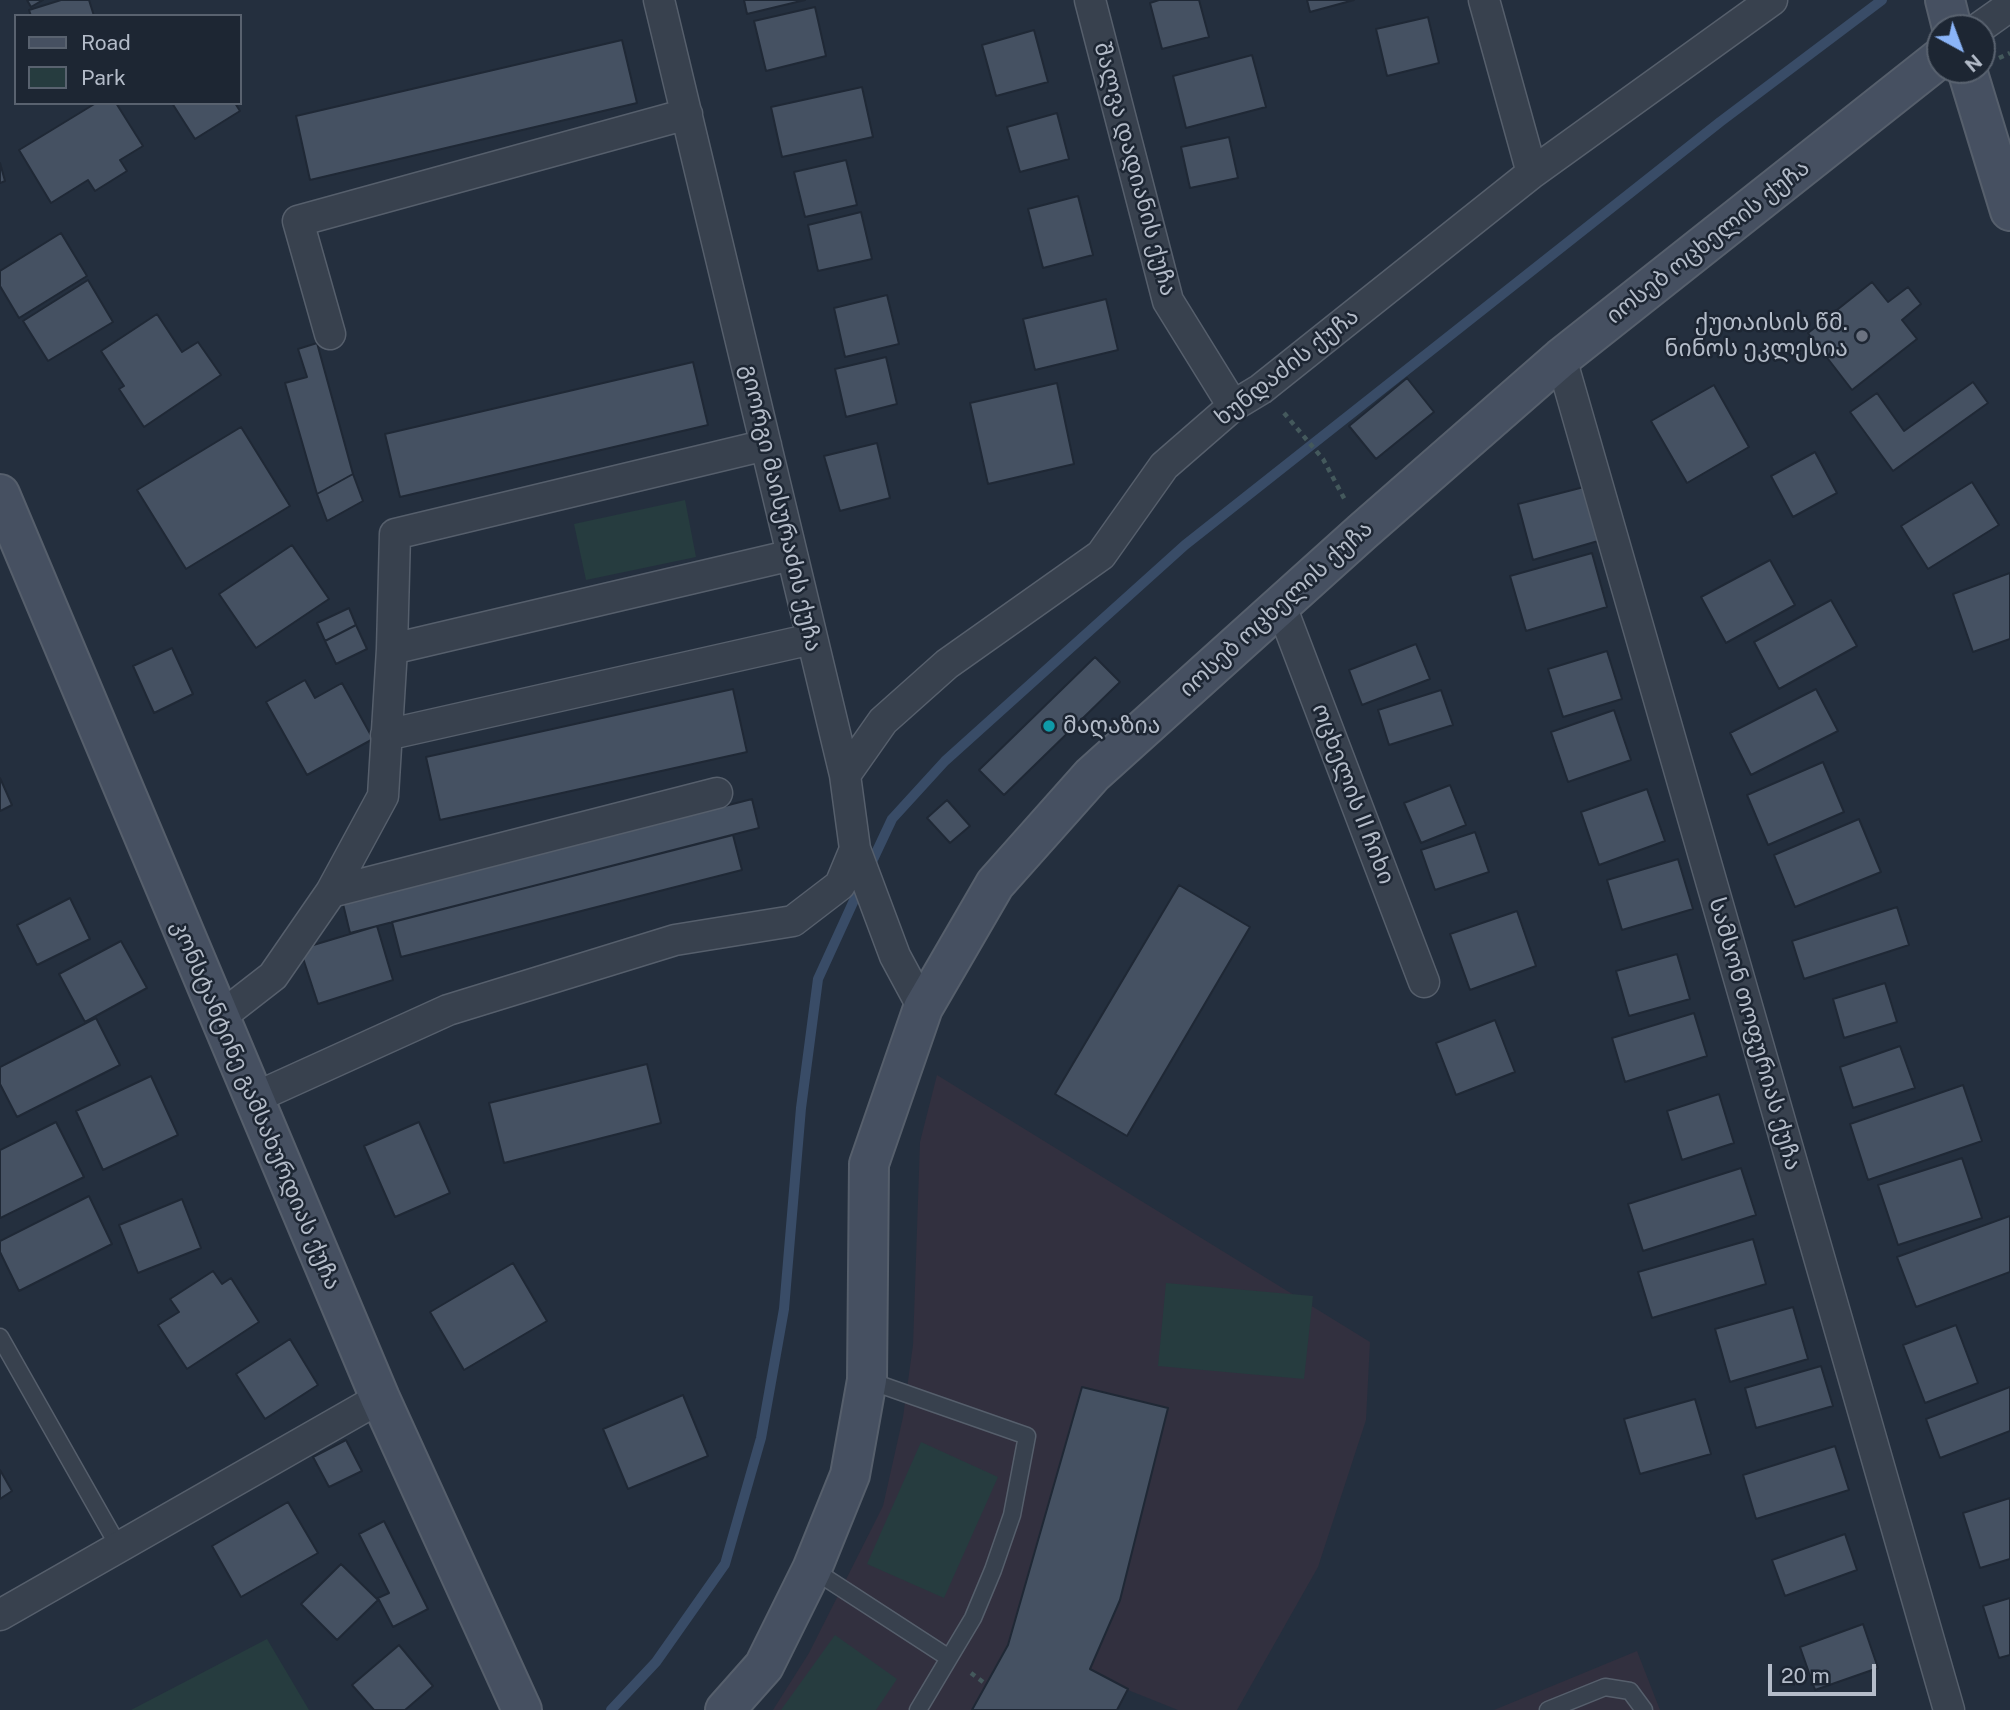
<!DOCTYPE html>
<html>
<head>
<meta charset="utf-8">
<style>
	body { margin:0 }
	#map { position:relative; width:2010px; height:1710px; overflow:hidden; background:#242f3e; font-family:"Public Sans",sans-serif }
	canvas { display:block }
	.legend { position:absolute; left:14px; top:14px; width:228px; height:91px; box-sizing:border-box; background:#1d2633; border:2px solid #59626f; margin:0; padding:9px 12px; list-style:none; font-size:21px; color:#b4bcc9 }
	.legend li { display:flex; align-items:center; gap:14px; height:35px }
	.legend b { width:35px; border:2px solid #59626f }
	.north { position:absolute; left:1926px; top:14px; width:70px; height:70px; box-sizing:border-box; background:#1d2633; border:2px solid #59626f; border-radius:50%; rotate:139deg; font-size:19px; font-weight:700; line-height:28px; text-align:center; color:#b4bcc9 }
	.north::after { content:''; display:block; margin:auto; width:24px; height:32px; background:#8ab4f8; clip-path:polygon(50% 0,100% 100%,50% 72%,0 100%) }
	.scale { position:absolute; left:1768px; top:1664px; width:108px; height:32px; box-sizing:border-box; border:4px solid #b4bcc9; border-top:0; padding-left:9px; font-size:21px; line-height:24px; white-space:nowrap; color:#b4bcc9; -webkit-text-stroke:5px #1d2633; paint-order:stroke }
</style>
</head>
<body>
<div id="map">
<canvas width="2010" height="1710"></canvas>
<ul class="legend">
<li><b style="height:9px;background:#465061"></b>Road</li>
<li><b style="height:19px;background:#263c3f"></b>Park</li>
</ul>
<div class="north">N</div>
<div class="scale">20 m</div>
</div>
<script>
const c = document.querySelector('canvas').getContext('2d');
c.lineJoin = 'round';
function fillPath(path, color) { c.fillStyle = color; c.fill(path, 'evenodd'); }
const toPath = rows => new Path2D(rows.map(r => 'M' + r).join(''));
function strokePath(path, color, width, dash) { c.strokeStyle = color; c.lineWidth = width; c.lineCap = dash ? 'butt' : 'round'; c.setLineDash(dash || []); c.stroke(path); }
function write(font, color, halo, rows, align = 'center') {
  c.font = font + ' "Public Sans","Noto Sans Georgian",sans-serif'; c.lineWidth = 5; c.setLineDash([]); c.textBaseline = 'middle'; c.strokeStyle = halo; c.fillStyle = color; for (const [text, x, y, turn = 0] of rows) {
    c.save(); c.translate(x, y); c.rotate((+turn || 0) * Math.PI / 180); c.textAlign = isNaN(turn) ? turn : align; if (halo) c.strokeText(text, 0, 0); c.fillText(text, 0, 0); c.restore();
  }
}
fillPath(toPath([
	[937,1075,1370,1342,1366,1420,1318,1567,1237,1710,1178,1710,1128,1690,1117,1710,773,1710,809,1653,883,1506,903,1417,913,1345,920,1142],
	[1637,1651,1660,1710,1494,1710]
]), '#32303f');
fillPath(toPath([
	[685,500,696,557,586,580,574,524],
	[1166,1283,1313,1296,1304,1379,1158,1366],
	[921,1442,998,1477,944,1598,867,1564],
	[835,1635,897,1679,876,1710,781,1710],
	[267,1639,309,1710,131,1710]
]), '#263c3f');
strokePath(toPath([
	[868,870,892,819,945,761,1185,545,1720,122,1882,0],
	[611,1710,656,1662,725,1564,761,1438,784,1309,801,1108,818,979,861,885]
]), '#394c67', 10);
const building = toPath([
	[27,0,43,0,31,7,27,0],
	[61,0,89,0,94,16,31,16,29,10,61,0],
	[744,0,805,0,747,14,744,0],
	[1159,0,1199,0,1209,37,1162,49,1150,3,1159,0],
	[1307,0,1354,0,1310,12,1307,0],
	[815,7,826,56,766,71,754,21,815,7],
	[1428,17,1439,63,1387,76,1376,29,1428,17],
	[1034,30,1048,82,996,96,982,45,1034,30],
	[622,40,637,103,310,180,296,116,622,40],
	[1252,55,1266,107,1186,128,1173,76,1252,55],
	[862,87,873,137,782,157,771,107,862,87],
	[96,103,116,103,143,146,120,160,127,171,95,191,88,180,51,203,19,150,96,103],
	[172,103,235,103,240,111,195,139,172,103],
	[1057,113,1069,159,1020,172,1007,127,1057,113],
	[1229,137,1238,178,1190,188,1181,147,1229,137],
	[846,160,857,205,805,217,794,172,846,160],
	[0,163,5,181,0,183,0,163],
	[1078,196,1093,255,1043,268,1028,209,1078,196],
	[861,212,872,259,818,271,808,225,861,212],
	[61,233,87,276,19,318,0,286,0,271,61,233],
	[88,280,113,322,48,361,23,321,88,280],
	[1872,282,1888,302,1908,287,1921,304,1902,320,1917,339,1852,390,1808,333,1872,282],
	[887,295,899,344,845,357,834,308,887,295],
	[1106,299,1118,350,1035,370,1023,319,1106,299],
	[157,314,182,352,198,342,221,375,144,427,119,389,124,386,101,351,157,314],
	[317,343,353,474,317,494,285,383,307,377,298,349,317,343],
	[886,357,897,404,846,417,835,369,886,357],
	[693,362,708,425,400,497,385,434,693,362],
	[1407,378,1434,412,1376,459,1349,426,1407,378],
	[1973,382,1988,403,1893,471,1850,412,1877,393,1904,431,1973,382],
	[1057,383,1074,464,988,484,970,403,1057,383],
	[1714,385,1749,447,1687,483,1651,421,1714,385],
	[241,427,290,506,186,569,137,490,241,427],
	[877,443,890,498,840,511,824,456,877,443],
	[1815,452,1837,493,1793,517,1771,476,1815,452],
	[353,474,363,501,327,521,317,494,353,474],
	[1972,482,1999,525,1928,569,1901,526,1972,482],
	[1584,487,1598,541,1533,560,1518,504,1584,487],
	[292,545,329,599,256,648,219,594,292,545],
	[1592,553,1607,607,1526,631,1510,576,1592,553],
	[1770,560,1795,605,1726,643,1701,597,1770,560],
	[2010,573,2010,639,1973,652,1953,594,2010,573],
	[1831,600,1857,646,1779,689,1754,642,1831,600],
	[349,608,356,625,325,641,317,623,349,608],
	[356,625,367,649,336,664,325,641,356,625],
	[1416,644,1430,679,1362,705,1349,670,1416,644],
	[172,648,193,694,154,713,133,666,172,648],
	[1607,651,1622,699,1563,717,1548,669,1607,651],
	[1095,657,1120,682,1004,795,979,770,1095,657],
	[305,680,315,698,342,683,373,739,307,775,266,702,305,680],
	[733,689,747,752,440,820,426,757,733,689],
	[1816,689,1838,731,1751,775,1730,733,1816,689],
	[1441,690,1453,725,1389,745,1378,710,1441,690],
	[1614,710,1631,760,1568,782,1551,732,1614,710],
	[1823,762,1844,812,1768,845,1747,795,1823,762],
	[0,778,12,805,0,811,0,778],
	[1450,785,1466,825,1421,843,1404,803,1450,785],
	[1647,789,1665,841,1599,865,1581,812,1647,789],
	[752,799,759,828,350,933,343,904,752,799],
	[947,800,970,826,950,843,927,818,947,800],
	[1859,819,1881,872,1795,907,1774,855,1859,819],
	[1475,832,1489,872,1435,890,1421,850,1475,832],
	[733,835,742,870,401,957,392,922,733,835],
	[1678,859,1693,909,1622,930,1607,880,1678,859],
	[1179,885,1250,927,1127,1136,1055,1094,1179,885],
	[70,898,90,939,37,965,17,925,70,898],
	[1897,907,1909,945,1804,979,1792,941,1897,907],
	[1517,911,1536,966,1470,990,1450,934,1517,911],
	[377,926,393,980,318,1004,300,949,377,926],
	[121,941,147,988,85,1022,59,974,121,941],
	[1677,954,1690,999,1629,1016,1616,971,1677,954],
	[1885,983,1897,1022,1844,1038,1833,999,1885,983],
	[1694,1013,1707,1056,1625,1082,1612,1038,1694,1013],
	[96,1018,120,1065,17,1117,0,1084,0,1067,96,1018],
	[1495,1020,1515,1072,1456,1095,1436,1043,1495,1020],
	[1900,1046,1915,1088,1853,1108,1840,1067,1900,1046],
	[647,1064,661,1123,504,1163,489,1103,647,1064],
	[151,1076,178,1135,103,1170,76,1111,151,1076],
	[1963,1085,1982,1141,1868,1180,1850,1124,1963,1085],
	[1719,1094,1734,1143,1682,1160,1667,1111,1719,1094],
	[56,1122,84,1177,0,1218,0,1150,56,1122],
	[419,1122,450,1193,395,1217,364,1146,419,1122],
	[1962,1158,1982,1218,1898,1245,1878,1185,1962,1158],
	[1741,1168,1756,1215,1643,1251,1628,1204,1741,1168],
	[89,1196,112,1244,19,1291,0,1252,0,1241,89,1196],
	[182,1199,201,1248,138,1273,119,1225,182,1199],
	[2010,1216,2010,1272,1916,1307,1897,1257,2010,1216],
	[1753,1239,1766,1284,1652,1318,1638,1272,1753,1239],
	[513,1263,547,1321,464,1370,430,1312,513,1263],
	[213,1271,222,1284,231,1278,259,1322,187,1369,158,1325,179,1312,170,1299,213,1271],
	[1793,1307,1808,1359,1730,1382,1715,1329,1793,1307],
	[1956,1325,1978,1383,1925,1403,1903,1345,1956,1325],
	[290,1339,318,1385,265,1419,236,1374,290,1339],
	[1821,1366,1833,1406,1756,1428,1745,1388,1821,1366],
	[1082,1387,1168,1408,1120,1600,1090,1669,1128,1689,1117,1710,972,1710,1008,1645,1082,1387],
	[2010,1387,2010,1431,1940,1458,1926,1419,2010,1387],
	[683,1395,708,1456,628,1489,603,1429,683,1395],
	[1695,1399,1711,1454,1640,1474,1624,1419,1695,1399],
	[346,1440,362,1471,329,1487,313,1457,346,1440],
	[1835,1446,1849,1490,1756,1519,1743,1475,1835,1446],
	[0,1470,12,1491,0,1499,0,1470],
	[2010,1498,2010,1559,1980,1568,1963,1513,2010,1498],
	[288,1502,318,1553,241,1597,212,1546,288,1502],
	[384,1521,428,1609,393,1627,378,1598,389,1593,359,1534,384,1521],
	[1845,1534,1857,1570,1785,1596,1772,1560,1845,1534],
	[341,1564,378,1600,337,1640,301,1604,341,1564],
	[2010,1598,2010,1655,1999,1658,1983,1606,2010,1598],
	[1863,1624,1878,1668,1815,1690,1800,1647,1863,1624],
	[399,1645,433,1686,405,1710,374,1710,352,1685,399,1645]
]);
fillPath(building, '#455162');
strokePath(building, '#1f2835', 2);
const lane = toPath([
	[0,1337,119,1547],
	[867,1380,1027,1436,1012,1515,993,1570,973,1618,918,1710],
	[812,1569,949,1658],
	[1548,1710,1605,1687,1630,1691,1644,1710]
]);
const street = toPath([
	[659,0,845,775,855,849,895,956,923,1008],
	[1090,0,1168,301,1233,406],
	[1484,0,1532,173],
	[1979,28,2010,6],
	[330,334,298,221,687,114],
	[1561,358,1949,1710],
	[1281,606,1424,982],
	[392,649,395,534,766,445],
	[386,735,812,639],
	[845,775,883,721,947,664,1101,555,1164,466,1233,406,1261,389,1532,173,1772,0],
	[331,892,717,793],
	[219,1018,273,976,331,892,383,796,392,649,792,555],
	[252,1099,448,1010,675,940,793,921,840,885,855,849],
	[0,1615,380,1398]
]);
const secondary = toPath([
	[1945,0,1952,28],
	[1967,70,2010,211],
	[0,494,380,1398,522,1710],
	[725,1710,764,1666,812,1569,850,1475,867,1380,869,1164,923,1008,995,884,1092,775,1362,532,1561,358,1940,58]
]);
strokePath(lane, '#565f6c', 19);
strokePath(street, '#565f6c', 33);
strokePath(secondary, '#565f6c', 42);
strokePath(toPath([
	[1999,58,2010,53],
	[1284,413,1323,459,1345,500],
	[971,1673,987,1685]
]), '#44595c', 4.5, [5, 5]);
strokePath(lane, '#38414e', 16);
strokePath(street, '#38414e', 30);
strokePath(secondary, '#465061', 38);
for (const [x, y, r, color] of [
	[1862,336,7,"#6b7280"],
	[1049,726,7,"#0f9aa8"]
]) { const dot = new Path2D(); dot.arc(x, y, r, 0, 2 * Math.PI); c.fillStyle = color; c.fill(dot); strokePath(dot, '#1d2633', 2.5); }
write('23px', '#b4bcc9', '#1d2633', [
	["შალვა დადიანის ქუჩა",1135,169,75],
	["იოსებ ოცხელის ქუჩა",1708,242,-38],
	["ხუნდაძის ქუჩა",1287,367,-38],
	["გიორგი მაისურაძის ქუჩა",781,508,77],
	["იოსებ ოცხელის ქუჩა",1276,609,-42],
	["ოცხელის II ჩიხი",1353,794,69],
	["სამსონ თოფურიას ქუჩა",1755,1034,74],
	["კონსტანტინე გამსახურდიას ქუჩა",256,1105,67]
]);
write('23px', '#b4bcc9', '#1d2633', [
	["ქუთაისის წმ.",1848,323],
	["ნინოს ეკლესია",1848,349],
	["მაღაზია",1063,726,"left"]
], 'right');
</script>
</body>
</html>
